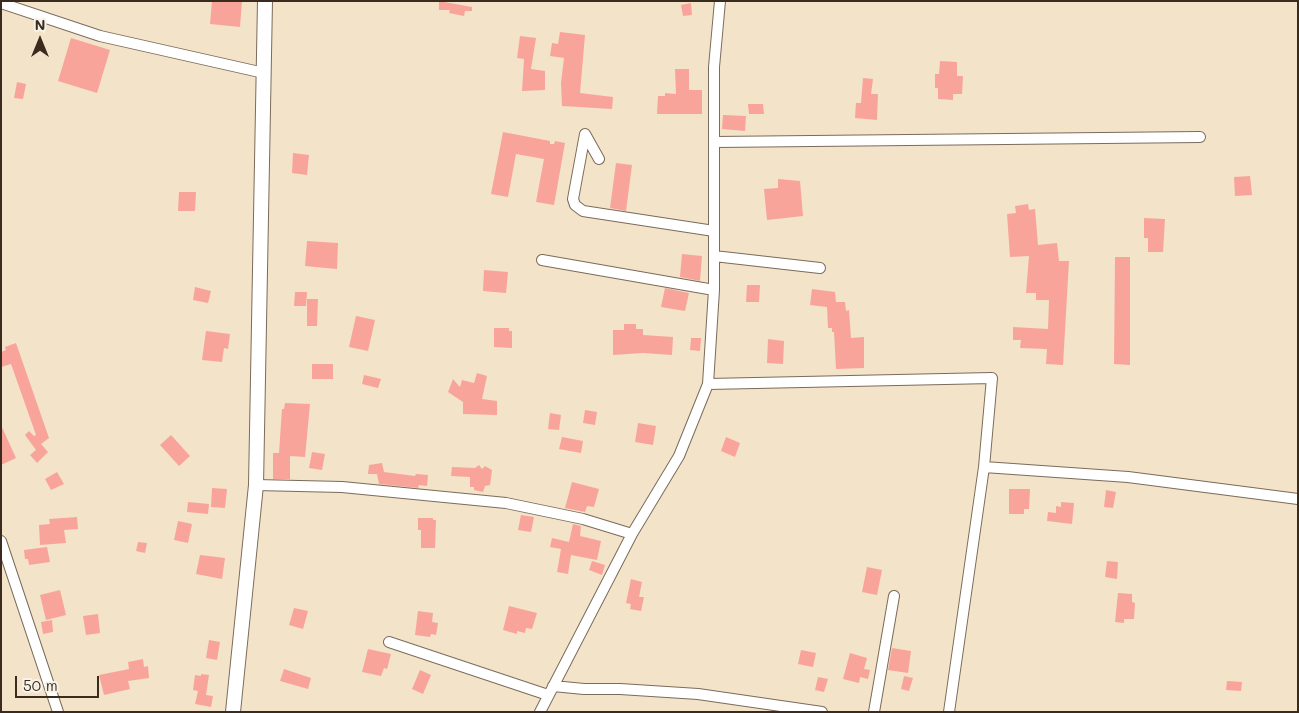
<!DOCTYPE html>
<html>
<head>
<meta charset="utf-8">
<style>
	body { margin:0 }
	#map { position:relative; width:1299px; height:713px; overflow:hidden; background:#f3e3c9; font-family:Mali,sans-serif }
	canvas { display:block }
	.frame { position:absolute; inset:0; border:2px solid #3b2a1e; pointer-events:none }
	.north { position:absolute; left:15px; top:15px; width:50px; height:50px; -webkit-text-stroke:4px #f7f3e8; paint-order:stroke; rotate:0deg; font-size:14px; font-weight:700; line-height:20px; text-align:center; color:#3b2a1e }
	.north::after { content:''; display:block; margin:auto; width:18px; height:22px; background:#3b2a1e; clip-path:polygon(50% 0,100% 100%,50% 72%,0 100%) }
	.scale { position:absolute; left:15px; top:676px; width:84px; height:22px; box-sizing:border-box; border:2px solid #3b2a1e; border-top:0; padding-left:6px; font-size:15px; line-height:18px; white-space:nowrap; color:#3b2a1e; -webkit-text-stroke:4px #f7f3e8; paint-order:stroke }
</style>
</head>
<body>
<div id="map">
<canvas width="1299" height="713"></canvas>
<div class="frame"></div>
<div class="north">N</div>
<div class="scale">50 m</div>
</div>
<script>
const c = document.querySelector('canvas').getContext('2d');
c.lineJoin = 'round';
function fillPath(path, color) { c.fillStyle = color; c.fill(path, 'evenodd'); }
const toPath = rows => new Path2D(rows.map(r => 'M' + r).join(''));
function strokePath(path, color, width, dash) { c.strokeStyle = color; c.lineWidth = width; c.lineCap = dash ? 'butt' : 'round'; c.setLineDash(dash || []); c.stroke(path); }
fillPath(toPath([
	[212,1,242,1,240,27,210,24],
	[439,1,472,7,472,11,465,11,464,16,449,13,450,10,439,10],
	[691,3,692,15,683,16,681,5],
	[560,32,585,35,580,93,613,97,612,109,562,106,561,83,564,58,550,56,552,43,558,44],
	[520,36,536,38,531,69,545,71,545,90,522,91,524,59,517,58],
	[71,38,110,50,97,93,58,81],
	[940,61,957,62,957,76,963,76,962,94,953,94,953,100,938,99,938,88,935,88,935,74,939,74],
	[675,69,689,69,689,90,702,90,702,114,657,114,658,96,665,96,665,93,676,94],
	[863,78,873,79,871,94,878,94,877,120,855,118,856,103,861,103],
	[17,82,26,84,23,99,14,98],
	[748,104,763,104,764,114,749,114],
	[723,115,746,116,745,131,722,129],
	[503,132,550,141,550,144,554,144,555,141,565,143,554,205,536,202,544,159,516,154,508,197,491,194],
	[293,153,309,155,307,175,292,173],
	[616,163,632,165,626,211,610,208],
	[1250,176,1252,195,1235,196,1234,177],
	[778,179,800,181,803,216,767,220,764,189,778,188],
	[179,192,196,192,195,211,178,211],
	[1028,204,1029,210,1035,209,1038,245,1057,243,1059,261,1069,261,1063,365,1046,364,1047,349,1020,348,1021,340,1013,340,1013,327,1048,329,1049,300,1036,300,1036,293,1026,293,1029,256,1010,257,1007,214,1016,213,1015,206],
	[1144,218,1165,219,1163,252,1148,252,1148,238,1144,238],
	[307,241,338,243,337,269,305,266],
	[682,254,702,256,700,281,680,277],
	[1115,257,1130,257,1130,365,1114,364],
	[484,270,508,272,506,293,483,291],
	[747,285,760,285,759,302,746,302],
	[195,287,211,291,208,303,193,300],
	[665,288,689,293,685,311,661,307],
	[812,289,835,292,836,302,845,302,846,311,849,310,851,338,864,337,864,368,836,369,834,332,832,332,832,328,828,328,827,307,810,305],
	[295,292,307,292,306,306,294,306],
	[307,299,318,299,317,326,307,326],
	[356,316,375,320,368,351,349,347],
	[624,324,636,324,636,329,643,329,643,335,673,337,672,355,643,353,613,355,613,330,624,330],
	[494,328,509,328,509,331,512,331,512,348,494,347],
	[206,331,230,334,228,349,224,348,222,362,202,360],
	[691,338,701,338,700,351,690,350],
	[768,339,784,341,783,364,767,363],
	[16,343,49,438,41,444,48,452,37,463,30,455,36,450,25,435,29,431,34,436,36,435,11,364,1,367,1,352,6,350,5,347],
	[312,364,333,364,333,379,312,379],
	[477,373,487,376,482,399,497,401,497,415,463,414,463,402,448,392,453,379,460,387,462,380,474,383],
	[364,375,381,379,378,388,362,384],
	[285,403,310,404,305,457,290,456,290,479,273,479,273,453,279,453,282,409,284,409],
	[585,410,597,412,595,425,583,423],
	[550,413,561,415,559,430,548,429],
	[638,423,656,426,653,445,635,442],
	[1,425,16,458,1,465],
	[171,435,190,456,179,466,160,445],
	[562,437,583,441,581,453,559,449],
	[726,437,740,443,735,457,721,451],
	[312,452,325,454,322,470,309,468],
	[382,463,384,472,415,476,416,474,428,475,427,486,419,485,418,488,379,484,377,474,368,474,369,465],
	[479,465,482,469,485,466,492,470,490,485,485,486,483,492,474,490,474,487,470,487,470,477,451,476,452,467,475,468],
	[57,472,64,484,51,490,45,479],
	[572,482,599,489,594,507,587,506,585,512,565,508],
	[212,488,227,489,225,508,211,507],
	[1009,489,1030,489,1029,509,1024,509,1024,514,1009,514],
	[1106,490,1116,492,1113,508,1104,507],
	[188,502,209,504,208,514,187,512],
	[1061,502,1074,503,1072,524,1047,521,1048,512,1056,513,1056,506,1061,507],
	[521,515,534,517,531,532,518,530],
	[77,517,78,529,64,530,66,543,40,545,39,525,50,524,49,519],
	[418,518,433,518,433,520,436,520,435,548,421,548,421,530,418,530],
	[178,521,192,524,188,543,174,540],
	[573,524,581,526,580,536,601,541,597,560,571,555,568,574,557,572,561,549,550,547,552,538,569,542],
	[138,542,147,543,145,553,136,551],
	[47,547,50,562,29,565,28,559,25,559,24,550],
	[200,555,225,558,222,579,196,574],
	[592,561,605,565,602,575,589,570],
	[1107,561,1118,562,1117,579,1105,577],
	[867,567,882,570,877,595,862,592],
	[631,579,642,582,639,597,644,597,641,611,630,609,631,604,626,603],
	[60,590,66,615,46,620,40,595],
	[1118,593,1132,594,1132,602,1135,603,1134,619,1124,619,1124,623,1115,622],
	[509,606,537,613,532,629,526,628,525,633,517,631,517,634,503,630],
	[294,608,308,611,303,629,289,625],
	[418,611,433,613,432,622,438,623,436,635,431,634,430,637,415,635],
	[98,614,100,633,86,635,83,616],
	[52,620,53,632,43,634,41,622],
	[209,640,220,642,217,660,206,658],
	[892,648,911,651,908,673,888,670],
	[368,649,391,654,387,669,384,668,381,676,362,672],
	[801,650,816,653,813,667,798,664],
	[850,653,867,658,864,669,870,670,868,679,860,677,859,683,843,679],
	[143,659,144,667,148,666,149,678,128,681,130,689,104,695,99,675,129,669,128,662],
	[284,669,311,678,308,689,280,681],
	[420,670,431,675,423,694,412,689],
	[201,674,209,675,206,695,213,696,211,707,195,704,198,691,193,690,195,675,201,676],
	[904,676,913,678,909,691,901,689],
	[818,677,828,679,824,692,815,690],
	[1227,681,1242,682,1241,691,1226,690]
]), '#f9a49b');
const minor = toPath([
	[1,3,100,36,264,73],
	[715,142,1200,137],
	[599,159,585,134,573,199,575,205,583,211,714,231],
	[714,256,820,268],
	[542,260,714,290],
	[708,384,714,290,714,67,720,1],
	[984,467,1128,477,1298,499],
	[256,485,342,487,506,503,583,519,632,534],
	[1,541,58,712],
	[389,642,548,695],
	[553,686,584,689,620,689,698,694,822,712],
	[540,712,632,534,679,456,708,384,992,378,984,467,949,712],
	[874,712,894,596]
]);
const tertiary = toPath([
	[233,712,256,485,265,1]
]);
strokePath(minor, '#7b6b5a', 12);
strokePath(tertiary, '#7b6b5a', 16);
strokePath(minor, '#fff', 10);
strokePath(tertiary, '#fff', 14);
</script>
</body>
</html>
